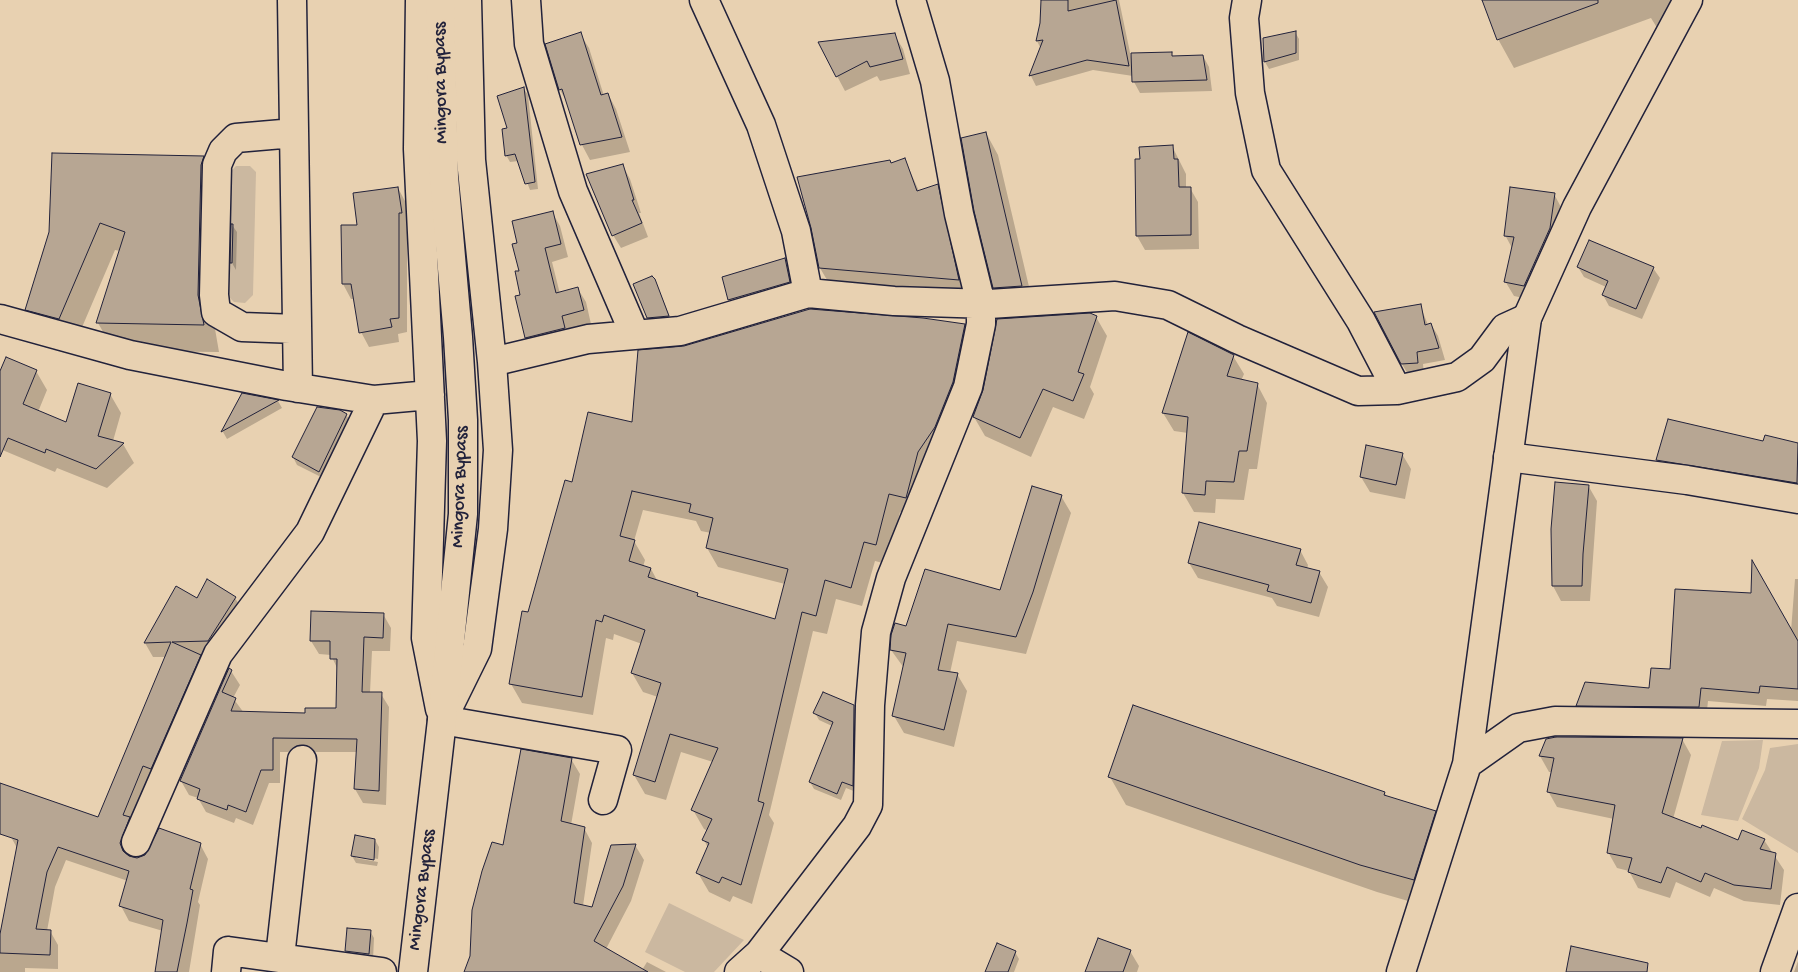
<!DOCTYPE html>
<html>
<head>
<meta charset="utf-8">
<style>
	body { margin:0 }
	canvas { display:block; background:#e8d1b1 }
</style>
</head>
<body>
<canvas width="1798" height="972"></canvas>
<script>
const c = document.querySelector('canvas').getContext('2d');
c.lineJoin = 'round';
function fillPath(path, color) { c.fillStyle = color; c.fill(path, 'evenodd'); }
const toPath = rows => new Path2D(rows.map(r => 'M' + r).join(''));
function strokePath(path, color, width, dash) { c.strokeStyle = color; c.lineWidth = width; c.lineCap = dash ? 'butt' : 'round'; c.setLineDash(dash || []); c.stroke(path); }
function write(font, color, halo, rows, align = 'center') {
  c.font = font + ' "Gochi Hand",sans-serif'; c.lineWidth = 4.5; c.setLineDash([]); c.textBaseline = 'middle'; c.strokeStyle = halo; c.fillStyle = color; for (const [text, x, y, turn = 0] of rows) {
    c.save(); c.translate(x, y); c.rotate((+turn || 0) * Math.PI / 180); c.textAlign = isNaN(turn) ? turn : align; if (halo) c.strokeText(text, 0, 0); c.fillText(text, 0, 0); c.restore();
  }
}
fillPath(toPath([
	[236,166,250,166,256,172,253,295,245,303,234,302,228,296,229,173],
	[1763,740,1759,768,1738,821,1701,815,1722,741],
	[1798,744,1798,853,1742,819,1765,770,1770,748],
	[669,903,744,940,714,972,685,972,645,952]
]), '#cbb8a0');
fillPath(toPath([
	[1042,0,1119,0,1132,62,1171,54,1173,57,1203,56,1209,67,1212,91,1140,93,1134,82,1133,76,1093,70,1036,86,1031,76,1041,49,1037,41,1042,23],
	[1484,0,1703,0,1673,54,1651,18,1514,68,1498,39],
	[1295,32,1299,39,1299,60,1269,69,1265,62,1264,39],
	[580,34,589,48,604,96,608,94,616,109,630,152,590,160,582,145,568,104,560,90,547,45],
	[894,34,903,49,910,74,880,81,877,76,845,91,837,76],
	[524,89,528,95,538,189,530,190,519,161,510,162,506,155,508,129],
	[986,133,998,155,1034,308,1007,310,994,288],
	[1172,146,1186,174,1186,188,1190,188,1198,202,1199,249,1145,250,1137,236],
	[203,157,219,184,214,323,219,352,114,351,98,323,120,251,115,250,74,346,42,337,26,309,50,232],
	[905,160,919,191,937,185,947,202,968,297,830,285,820,268,891,164],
	[623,166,630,179,641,213,639,213,648,237,621,248,613,235],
	[398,188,406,203,410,228,407,228,407,332,398,334,399,342,369,347,361,332,355,299,351,299,343,284,358,226],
	[1554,194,1562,209,1533,300,1514,296,1505,281,1512,248,1505,235],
	[552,212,560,226,568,257,552,262,560,294,578,289,586,302,591,324,569,330,534,351,527,337,519,244],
	[232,225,237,232,236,270,232,263],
	[785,260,793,275,798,297,738,315,730,300,723,278],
	[1578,267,1653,268,1660,278,1642,319,1609,306,1603,295,1606,287,1584,277],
	[659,290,675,329,656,331,648,318],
	[1420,305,1428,325,1431,324,1438,336,1445,360,1423,364,1424,375,1409,376,1402,364],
	[1096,317,1107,336,1090,387,1094,394,1084,419,1053,407,1031,457,985,436,974,417],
	[964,325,975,344,917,517,900,512,887,564,875,561,862,606,836,599,827,634,813,631,769,815,774,823,752,904,733,896,730,902,709,892,698,873,708,848,704,840,708,831,704,829,693,810,713,762,681,752,666,800,645,794,634,775,658,697,643,692,632,673,642,644,614,634,613,640,606,638,593,715,522,703,511,684,529,613,573,484,633,423],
	[643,510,696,521,701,531,711,533,707,548,718,567,785,584,776,620,699,598,697,594,658,582,651,569,643,567,645,560,634,541],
	[1233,356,1244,374,1241,381,1257,384,1267,403,1257,469,1249,469,1244,500,1216,499,1215,513,1194,512,1183,493,1188,433,1174,431,1163,413],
	[36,371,47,390,38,412,67,424,110,394,121,413,113,441,123,444,134,463,107,488,57,468,55,472,0,449,0,375],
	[243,394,278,401,282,408,227,439,223,432],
	[346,415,351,422,323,478,297,465,293,457],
	[1766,437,1798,444,1798,494,1664,473,1657,460,1764,442],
	[1402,454,1411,469,1405,499,1370,492,1361,477],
	[1589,487,1597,501,1590,601,1561,601,1553,586],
	[1061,496,1071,513,1026,654,957,641,950,673,957,674,967,691,954,747,904,733,894,716,904,668,891,650,907,627,1001,591],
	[1300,550,1308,565,1307,569,1319,572,1328,587,1319,617,1277,606,1272,598,1198,578,1189,563],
	[1795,579,1798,579,1798,701,1767,699,1766,706,1708,701,1706,720,1585,719,1577,706,1650,690,1752,594,1791,631],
	[176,588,198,600,235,598,244,612,217,655,199,655,208,670,137,833,129,858,138,859,200,844,208,859,198,902,200,905,189,972,157,972,163,931,129,921,121,906,128,881,66,860,55,887,47,931,50,931,58,945,58,969,25,968,25,972,0,972,0,946,17,848,11,837,0,829,0,784,99,819,167,657,153,657,145,643],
	[383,614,391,628,390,651,372,651,370,693,381,694,389,707,386,805,363,803,355,789,357,752,280,752,280,783,269,783,253,825,236,818,234,823,206,812,198,798,189,795,181,781,231,671,240,685,233,698,244,713,306,714,337,709,338,670,331,655,319,654,311,641],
	[853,706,858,714,856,792,846,788,841,800,814,789,810,782,832,726,819,720,815,713],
	[1134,706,1385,793,1387,798,1435,812,1451,840,1429,907,1377,892,1126,805,1110,777],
	[1682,739,1691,755,1673,819,1738,842,1764,840,1784,870,1780,905,1744,901,1714,888,1710,897,1676,882,1670,898,1638,888,1629,871,1617,868,1608,852,1614,819,1557,807,1548,791,1552,772,1549,772,1540,756],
	[571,759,580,774,571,825,584,828,592,843,583,906,593,908,635,845,644,860,631,901,606,949,642,970,647,962,666,972,465,972,504,847],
	[375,840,379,847,378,859,356,855,356,858,378,862,377,866,356,863,352,856],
	[370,931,374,938,373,960,351,958,346,951],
	[1130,951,1139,966,1137,972,1086,972],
	[1015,952,1019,959,1014,972,990,972],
	[1798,961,1798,972,1794,972]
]), '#0003');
const building = toPath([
	[1041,0,1068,0,1068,11,1116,0,1129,66,1087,60,1029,76,1043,40,1036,41,1040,23,1041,0],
	[1482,0,1598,0,1598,3,1497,40,1482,0],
	[1296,31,1296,53,1264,62,1263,38,1296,31],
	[581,32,601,95,608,93,622,137,580,145,562,89,559,90,545,44,581,32],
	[895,33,903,59,870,67,867,61,836,77,818,42,895,33],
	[1172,52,1172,56,1203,55,1207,80,1132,82,1131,53,1172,52],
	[524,87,535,182,525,184,515,154,505,156,502,129,507,128,497,96,524,87],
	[986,132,1022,286,993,288,974,211,961,138,986,132],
	[1173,145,1174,159,1178,159,1179,187,1191,187,1191,235,1136,236,1135,159,1140,159,1139,147,1173,145],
	[52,153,204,156,201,165,198,295,204,325,96,323,125,232,100,223,59,319,25,310,49,232,52,153],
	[905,158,917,191,938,184,959,280,819,268,811,228,797,177,890,160,891,163,905,158],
	[623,164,634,200,632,200,642,223,612,236,586,174,623,164],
	[398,187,402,213,399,213,399,318,390,319,392,327,359,333,351,284,342,284,341,225,357,225,353,193,398,187],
	[1510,187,1555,193,1550,228,1524,286,1504,282,1514,237,1504,236,1510,187],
	[553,211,561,244,545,248,556,293,578,287,584,310,562,316,565,328,525,338,515,296,520,295,515,271,519,271,512,244,517,243,512,221,553,211],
	[231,224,233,224,232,263,230,263,231,224],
	[1589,240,1654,267,1636,309,1602,295,1608,281,1577,267,1589,240],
	[785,258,790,282,728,300,722,277,785,258],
	[652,276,655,279,669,316,647,318,633,284,652,276],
	[1421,304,1425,325,1431,323,1439,348,1417,352,1418,363,1401,364,1374,312,1421,304],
	[810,309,923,318,965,324,953,382,935,427,918,452,906,498,889,494,876,545,864,542,851,588,825,580,816,616,802,612,758,801,764,803,741,885,722,877,719,883,696,873,709,843,702,840,712,819,691,810,718,748,670,734,655,782,633,775,661,683,631,673,645,630,604,615,602,622,596,620,582,697,509,684,522,611,528,612,565,480,572,482,588,412,632,422,638,350,684,346,810,309],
	[632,491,691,504,689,512,713,518,706,548,788,569,775,619,697,596,698,593,648,577,651,568,629,561,635,540,620,536,632,491],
	[1090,313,1097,316,1078,372,1084,374,1073,401,1043,389,1020,438,973,417,983,390,997,319,1090,313],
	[1188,332,1234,355,1227,376,1258,383,1247,451,1239,451,1234,482,1206,481,1205,495,1182,493,1188,417,1162,413,1188,332],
	[6,357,37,370,23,404,66,422,78,383,111,393,98,436,124,443,96,469,46,449,45,453,8,438,0,457,0,371,6,357],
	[242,393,279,400,221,432,242,393],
	[317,407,340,410,347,414,319,472,292,457,317,407],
	[1668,419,1763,441,1765,435,1798,443,1797,483,1656,460,1668,419],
	[1366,445,1403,453,1396,485,1360,477,1366,445],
	[1555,482,1589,485,1583,554,1582,586,1552,586,1551,529,1555,482],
	[1032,486,1062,495,1033,592,1016,637,948,624,938,670,958,673,944,730,892,716,906,653,890,650,891,635,895,623,906,626,925,569,1000,590,1032,486],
	[1199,522,1301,549,1296,565,1320,571,1311,603,1267,591,1269,585,1188,563,1199,522],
	[1752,560,1798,641,1798,689,1760,686,1759,693,1701,688,1699,707,1576,706,1585,682,1649,688,1651,668,1670,669,1675,589,1751,593,1752,560],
	[207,579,236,597,208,641,172,642,201,655,151,769,143,766,123,815,130,817,120,843,123,851,129,856,137,858,145,855,159,828,201,843,190,889,193,890,187,923,177,972,155,972,163,920,119,906,129,871,58,847,47,872,36,929,51,930,50,955,0,953,0,934,18,840,0,834,0,783,98,817,171,642,144,643,176,586,197,598,207,579],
	[311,611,384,613,383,638,364,637,362,692,382,692,379,791,354,789,357,739,273,738,273,770,261,770,246,812,228,805,227,810,197,799,200,789,180,781,229,668,232,670,222,692,236,698,231,711,305,713,305,708,336,708,337,659,330,659,330,641,310,641,311,611],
	[823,692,854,705,853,786,842,782,837,794,809,782,833,722,813,713,823,692],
	[1133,705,1385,792,1384,795,1436,811,1414,880,1360,865,1108,777,1133,705],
	[1556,737,1683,738,1662,813,1701,828,1702,825,1738,840,1742,830,1765,839,1760,849,1776,853,1771,889,1734,885,1705,873,1701,882,1667,867,1661,883,1628,872,1632,858,1607,853,1615,805,1547,792,1554,758,1539,756,1546,739,1556,737],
	[521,749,572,758,561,821,585,827,574,903,592,907,611,845,636,844,623,886,594,941,648,972,464,972,470,956,472,910,482,871,492,842,503,845,521,749],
	[355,835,375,839,374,860,351,856,355,835],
	[347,928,371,930,369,954,345,951,347,928],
	[1098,938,1131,950,1123,972,1085,972,1098,938],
	[997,943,1016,951,1008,972,985,972,997,943],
	[1571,946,1648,963,1647,972,1566,972,1571,946]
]);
fillPath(building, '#b7a693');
strokePath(building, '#22223b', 1);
const street = toPath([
	[292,0,298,388],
	[420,0,418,149,432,441,426,638,440,709],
	[526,0,529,44,573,191,635,335],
	[704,0,761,125,796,231,808,293],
	[1247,0,1244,18,1250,93,1266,170,1361,321,1397,390],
	[294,133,236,138,223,151,217,165,214,295,216,312,242,327,297,329],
	[0,319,130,355,287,386,374,400,430,395],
	[492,362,588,339,680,331,808,293,894,301,989,304,1115,296,1168,305,1237,339,1358,391,1397,390,1457,377,1482,359,1505,328,1527,318],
	[1508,457,1687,480,1798,499],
	[443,718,477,649,493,529,498,450,492,362,471,160,467,0],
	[442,720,617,750,603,800],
	[136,842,218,654,310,532,374,400],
	[759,954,789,972],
	[280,957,302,760],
	[226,972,228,951,382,972],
	[739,972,759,954,857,826,868,805,870,705,876,632,891,578,968,387,981,324,981,304,959,214,935,81,911,0],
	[1775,972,1798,908]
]);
const secondary = toPath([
	[1467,764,1518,728,1555,721,1798,724],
	[1401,972,1467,764,1527,318,1577,207,1688,0]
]);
const highway = toPath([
	[413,972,442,720,463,514,463,420,458,337,444,177,440,0]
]);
strokePath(street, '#22223b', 31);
strokePath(secondary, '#22223b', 31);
strokePath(highway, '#22223b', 31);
strokePath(street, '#e8d1b1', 28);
strokePath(secondary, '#e8d1b1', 28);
strokePath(highway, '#e8d1b1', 28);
write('19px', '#22223b', '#e8d1b1', [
	["Mingora Bypass",442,83,-91],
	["Mingora Bypass",461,487,-88],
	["Mingora Bypass",423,890,-83]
]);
</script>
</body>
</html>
